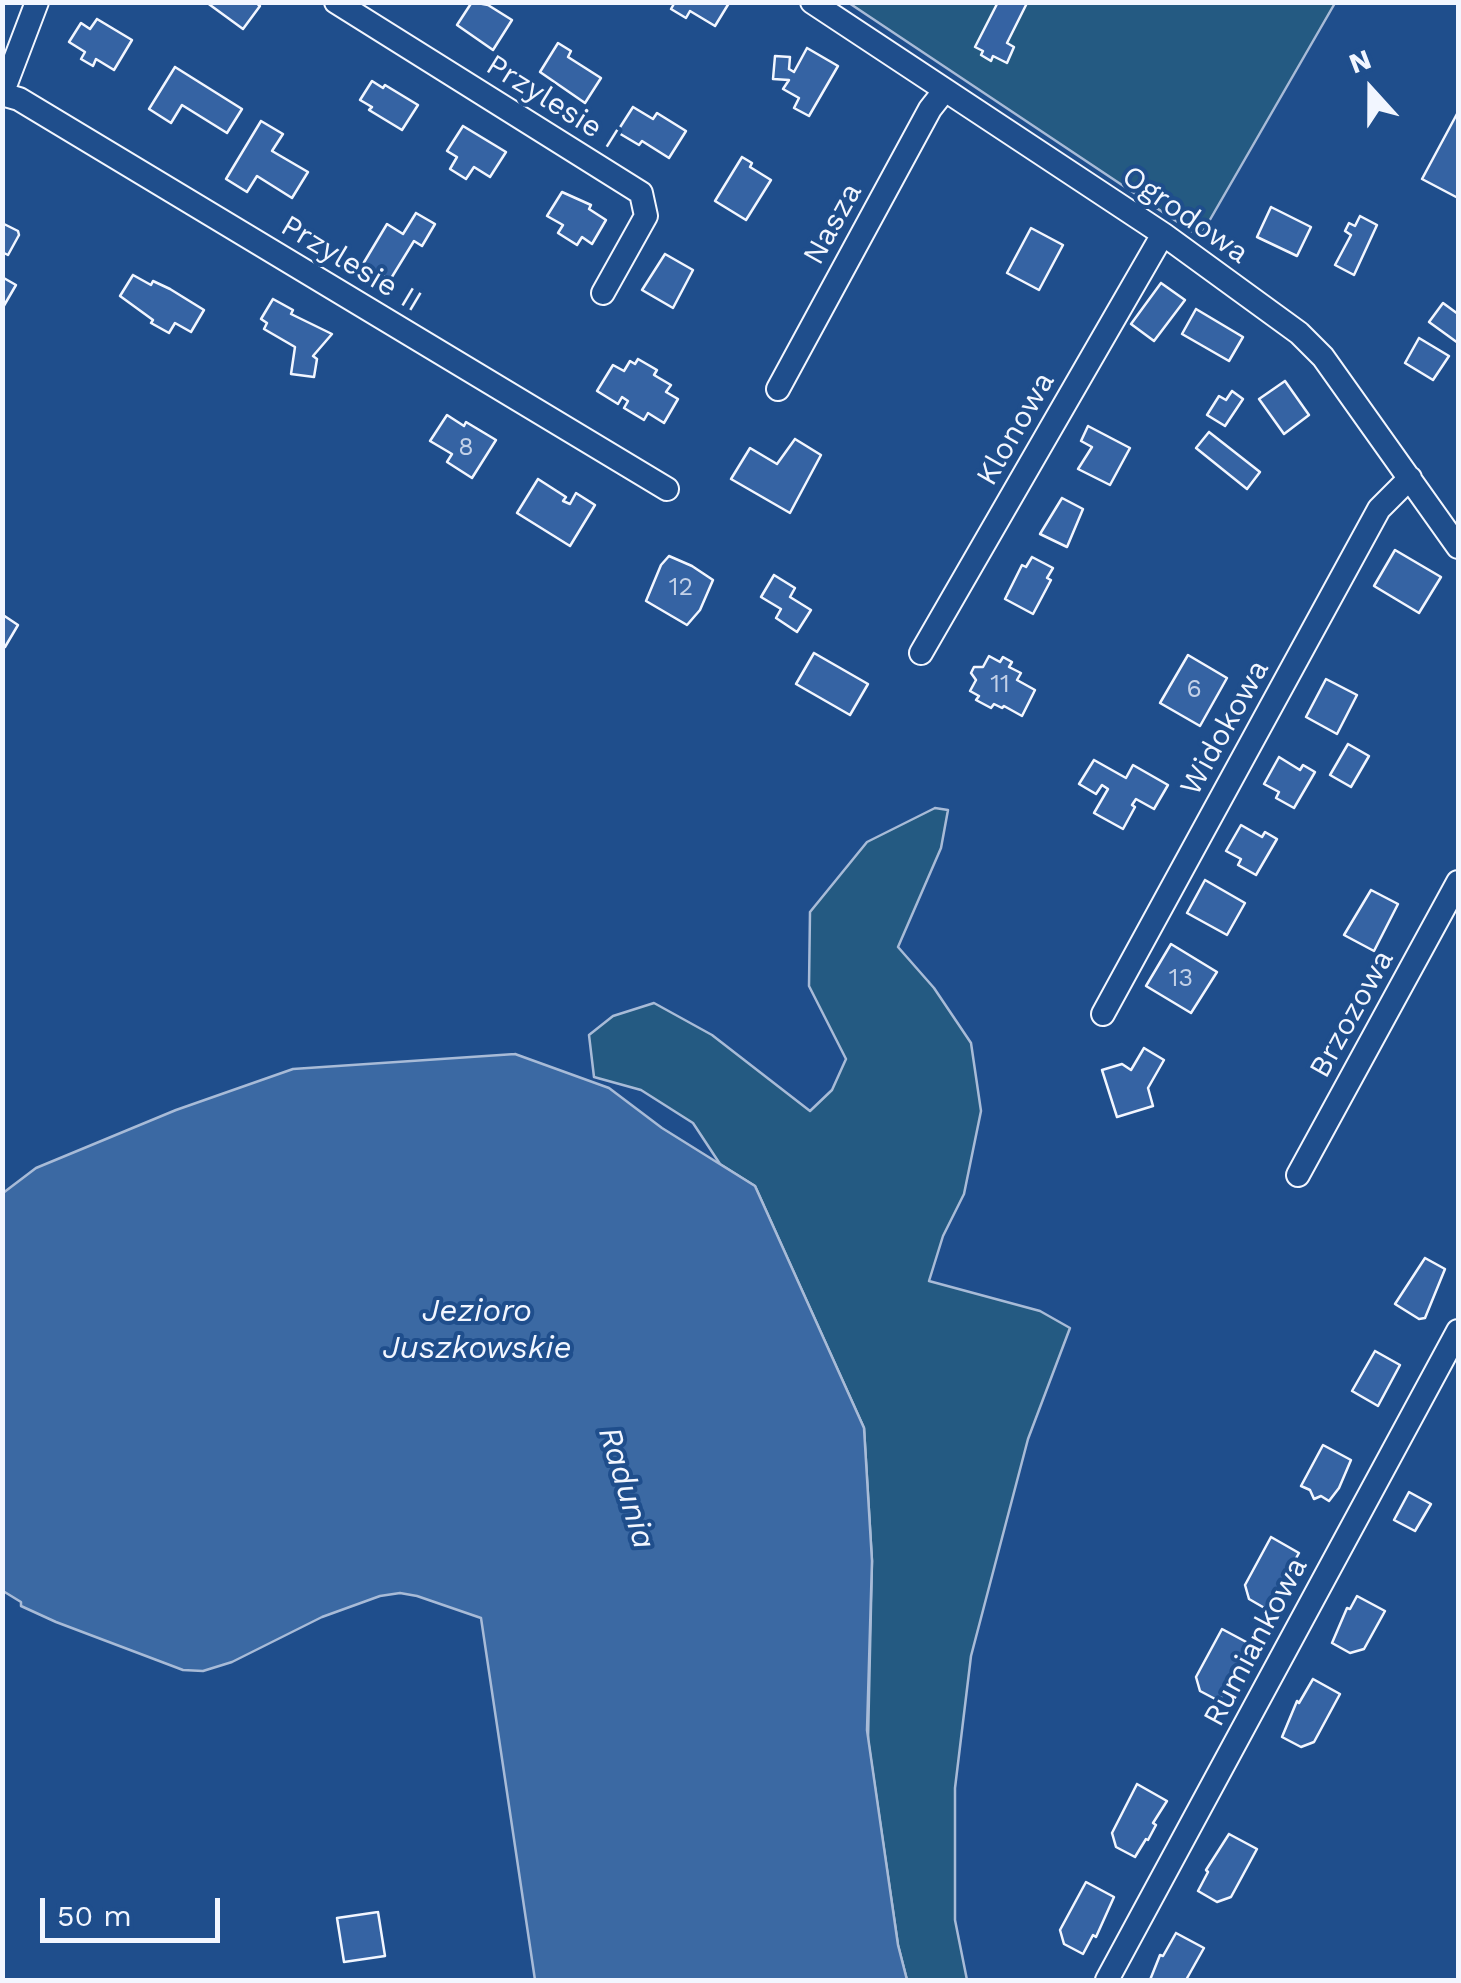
<!DOCTYPE html>
<html>
<head>
<meta charset="utf-8">
<style>
	body { margin:0 }
	#map { position:relative; width:1461px; height:1983px; overflow:hidden; background:#1f4e8c; font-family:"Work Sans",sans-serif }
	canvas { display:block }
	.frame { position:absolute; inset:0; border:5px solid #f2f6ff; pointer-events:none }
	.north { position:absolute; left:1321px; top:40px; width:100px; height:100px; -webkit-text-stroke:8px #1f4e8c; paint-order:stroke; rotate:339deg; font-size:28px; font-weight:700; line-height:40px; text-align:center; color:#f2f6ff }
	.north::after { content:''; display:block; margin:auto; width:35px; height:45px; background:#f2f6ff; clip-path:polygon(50% 0,100% 100%,50% 72%,0 100%) }
	.scale { position:absolute; left:40px; top:1898px; width:180px; height:45px; box-sizing:border-box; border:5px solid #f2f6ff; border-top:0; padding-left:12px; font-size:30px; line-height:35px; white-space:nowrap; color:#f2f6ff; -webkit-text-stroke:8px #1f4e8c; paint-order:stroke }
</style>
</head>
<body>
<div id="map">
<canvas width="1461" height="1983"></canvas>
<div class="frame"></div>
<div class="north">N</div>
<div class="scale">50 m</div>
</div>
<script>
const c = document.querySelector('canvas').getContext('2d');
c.lineJoin = 'round';
function fillPath(path, color) { c.fillStyle = color; c.fill(path, 'evenodd'); }
const toPath = rows => new Path2D(rows.map(r => 'M' + r).join(''));
function strokePath(path, color, width, dash) { c.strokeStyle = color; c.lineWidth = width; c.lineCap = dash ? 'butt' : 'round'; c.setLineDash(dash || []); c.stroke(path); }
function write(font, color, halo, rows, align = 'center') {
  c.font = font + ' "Work Sans",sans-serif'; c.lineWidth = 8; c.setLineDash([]); c.textBaseline = 'middle'; c.strokeStyle = halo; c.fillStyle = color; for (const [text, x, y, turn = 0] of rows) {
    c.save(); c.translate(x, y); c.rotate((+turn || 0) * Math.PI / 180); c.textAlign = isNaN(turn) ? turn : align; if (halo) c.strokeText(text, 0, 0); c.fillText(text, 0, 0); c.restore();
  }
}
const green = toPath([
	[849,3,1335,3,1200,237,849,3],
	[935,808,948,810,941,848,898,947,934,988,971,1043,981,1111,964,1194,943,1236,929,1281,1040,1311,1070,1328,1028,1439,971,1656,955,1788,955,1920,967,1980,907,1980,898,1945,868,1740,872,1561,864,1428,755,1186,720,1164,693,1123,641,1090,594,1077,589,1035,613,1016,654,1003,712,1035,810,1111,832,1090,846,1059,809,986,810,912,867,842,935,808]
]);
fillPath(green, '#245a82');
strokePath(green, '#a8bbd7', 2.5);
const water = toPath([
	[515,1054,609,1088,662,1128,755,1186,864,1428,872,1561,867,1730,898,1945,907,1980,535,1980,481,1618,417,1596,400,1593,380,1596,322,1617,232,1662,203,1671,183,1670,56,1622,21,1606,21,1602,3,1591,3,1193,36,1168,176,1110,293,1069,515,1054]
]);
fillPath(water, '#3b69a3');
strokePath(water, '#a8bbd7', 2.5);
const building = toPath([
	[206,2,255,2,260,6,243,29,206,2],
	[472,2,488,5,512,20,493,50,457,25,472,2],
	[675,2,729,2,729,3,715,26,690,11,686,18,671,9,675,2],
	[998,2,1027,3,1007,43,1014,47,1007,63,993,56,991,61,981,55,983,51,975,47,998,2],
	[97,19,132,40,114,70,96,59,93,66,81,59,85,52,69,42,81,23,90,29,97,19],
	[558,43,571,51,568,57,601,78,585,103,540,72,558,43],
	[807,48,838,66,809,116,794,108,799,98,783,89,789,80,773,79,775,56,790,57,789,69,794,72,807,48],
	[175,67,242,109,227,133,182,105,171,123,149,109,175,67],
	[372,81,383,88,385,85,418,105,402,130,369,110,372,107,360,100,372,81],
	[633,107,653,119,657,113,686,131,669,158,642,141,639,145,617,132,633,107],
	[1458,112,1458,198,1422,179,1458,112],
	[261,121,283,134,272,151,308,172,292,198,257,176,247,192,226,179,261,121],
	[463,126,506,152,490,177,474,167,466,179,450,169,457,157,447,151,463,126],
	[742,157,752,163,750,167,771,180,746,220,715,201,742,157],
	[562,192,591,205,589,209,606,220,592,244,582,237,577,245,558,233,563,225,547,216,562,192],
	[1271,207,1311,227,1297,256,1257,237,1271,207],
	[416,213,435,224,422,246,414,241,390,280,363,264,387,224,403,234,416,213],
	[1360,216,1377,225,1354,275,1335,265,1351,235,1345,231,1349,223,1355,226,1360,216],
	[2,223,18,231,19,235,8,255,2,252,2,223],
	[1031,228,1063,245,1039,290,1007,273,1031,228],
	[665,254,693,270,673,308,642,290,665,254],
	[133,275,151,285,153,281,170,289,204,310,191,332,175,323,169,333,151,323,153,320,120,296,133,275],
	[2,277,16,285,2,309,2,277],
	[1161,283,1185,300,1154,341,1131,324,1161,283],
	[273,299,293,310,291,314,332,334,313,356,317,359,314,377,291,374,295,347,264,329,267,323,261,319,273,299],
	[1443,303,1458,314,1458,343,1429,322,1443,303],
	[1196,309,1243,337,1229,361,1182,334,1196,309],
	[1419,338,1449,356,1433,380,1405,363,1419,338],
	[638,359,657,370,654,375,671,385,666,392,678,399,664,423,648,413,644,420,624,408,628,401,622,397,618,404,597,391,613,365,624,371,630,361,635,364,638,359],
	[1285,381,1309,415,1284,434,1259,399,1285,381],
	[1232,391,1243,399,1225,426,1207,415,1219,396,1226,400,1232,391],
	[447,415,464,426,466,422,496,440,472,478,447,462,452,454,430,441,447,415],
	[1088,426,1130,448,1110,485,1078,469,1092,447,1081,441,1088,426],
	[1209,432,1260,472,1247,489,1196,448,1209,432],
	[795,439,821,455,790,513,731,479,750,448,777,464,795,439],
	[538,479,566,497,563,501,570,504,576,493,595,505,570,546,517,513,538,479],
	[1062,498,1083,509,1067,547,1040,534,1062,498],
	[1395,550,1441,577,1419,613,1374,586,1395,550],
	[669,556,692,566,713,580,700,610,687,625,646,601,661,565,669,556],
	[1032,557,1053,568,1047,578,1051,580,1033,614,1005,599,1022,565,1026,567,1032,557],
	[774,575,795,588,790,597,811,610,797,632,776,618,781,609,761,597,774,575],
	[3,615,18,625,5,647,2,646,3,615],
	[814,653,868,684,850,715,796,684,814,653],
	[1188,655,1227,678,1200,726,1160,703,1188,655],
	[989,656,1000,662,1003,657,1012,662,1009,667,1021,673,1017,680,1035,690,1022,716,1004,706,1002,708,994,704,991,708,976,700,979,696,970,691,976,680,971,673,974,667,983,667,989,656],
	[1326,679,1357,695,1337,734,1306,717,1326,679],
	[1348,744,1369,756,1351,787,1330,775,1348,744],
	[1279,757,1300,770,1303,765,1315,772,1294,808,1276,798,1279,792,1264,784,1279,757],
	[1094,760,1126,778,1133,765,1168,785,1154,809,1136,799,1132,805,1135,807,1123,829,1094,813,1108,789,1102,785,1096,794,1079,784,1094,760],
	[1241,825,1262,837,1265,832,1277,839,1256,875,1238,865,1241,859,1226,851,1241,825],
	[1205,880,1245,903,1227,935,1187,913,1205,880],
	[1371,890,1398,904,1374,951,1344,935,1371,890],
	[1171,944,1217,972,1191,1013,1146,986,1171,944],
	[1144,1048,1164,1060,1148,1088,1153,1106,1117,1117,1102,1070,1122,1064,1131,1070,1144,1048],
	[1425,1258,1445,1269,1425,1318,1419,1319,1395,1304,1425,1258],
	[1375,1351,1400,1365,1378,1406,1352,1391,1375,1351],
	[1323,1445,1351,1460,1339,1488,1329,1501,1321,1496,1314,1499,1310,1490,1301,1486,1323,1445],
	[1409,1492,1431,1504,1415,1531,1394,1520,1409,1492],
	[1271,1537,1299,1553,1286,1576,1289,1578,1268,1610,1249,1599,1245,1585,1271,1537],
	[1357,1596,1385,1611,1364,1649,1350,1653,1332,1643,1347,1608,1350,1609,1357,1596],
	[1222,1629,1250,1644,1237,1668,1240,1669,1219,1701,1200,1691,1196,1677,1222,1629],
	[1313,1679,1340,1694,1314,1742,1301,1747,1282,1737,1297,1701,1299,1703,1313,1679],
	[1137,1784,1167,1801,1153,1823,1156,1825,1148,1840,1146,1839,1135,1857,1116,1847,1112,1833,1137,1784],
	[1229,1834,1257,1849,1231,1897,1217,1902,1198,1891,1208,1872,1206,1870,1229,1834],
	[1086,1882,1114,1897,1096,1937,1093,1935,1083,1954,1064,1944,1060,1930,1086,1882],
	[378,1912,385,1956,344,1962,337,1918,378,1912],
	[1176,1933,1204,1948,1186,1980,1150,1980,1160,1955,1163,1956,1176,1933]
]);
fillPath(building, '#3563a3');
strokePath(building, '#f2f6ff', 2.5);
const minor = toPath([
	[336,2,641,193,646,216,603,293],
	[812,2,1163,234,1299,333,1323,357,1458,547],
	[2,94,19,99,667,489],
	[2,94,37,2],
	[778,389,930,109,945,90],
	[921,653,1163,234],
	[1103,1014,1379,509,1410,478],
	[1298,1175,1458,882],
	[1107,1980,1458,1331]
]);
strokePath(minor, '#f2f6ff', 26);
strokePath(minor, '#1f4e8c', 22);
write('25px', '#c3d1e8', null, [
	["8",466,448],
	["12",681,588],
	["11",1000,685],
	["6",1194,690],
	["13",1181,979]
]);
write('30px', '#f2f6ff', '#1f4e8c', [
	["Przylesie I",552,102,32],
	["Ogrodowa",1185,215,35],
	["Nasza",833,224,-61],
	["Przylesie II",351,264,31],
	["Klonowa",1016,429,-60],
	["Widokowa",1225,728,-61],
	["Brzozowa",1352,1014,-61],
	["Rumiankowa",1256,1642,-62]
]);
write('italic 32px', '#f2f6ff', '#1f4e8c', [
	["Jezioro",477,1312],
	["Juszkowskie",477,1349],
	["Radunia",626,1488,73]
]);
</script>
</body>
</html>
